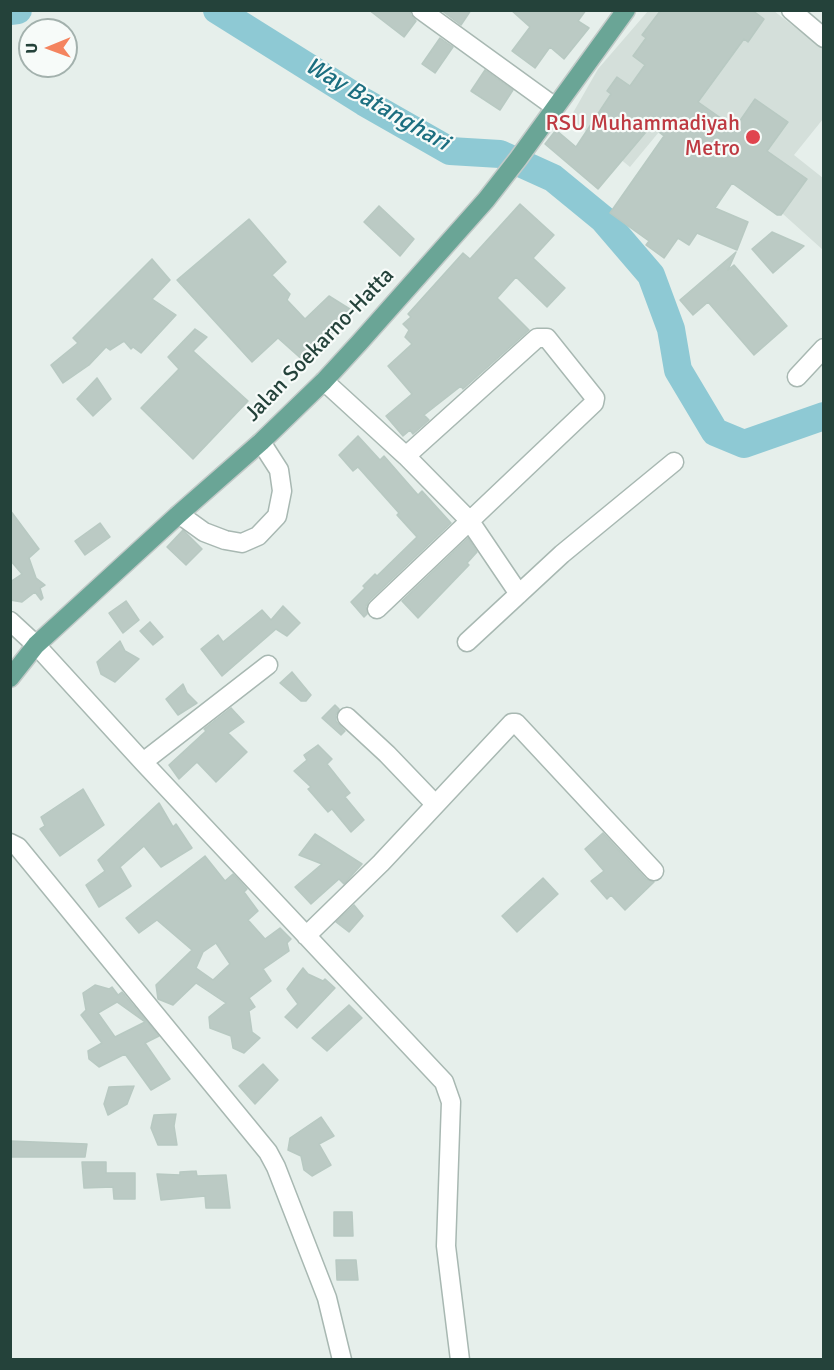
<!DOCTYPE html>
<html>
<head>
<meta charset="utf-8">
<style>
	body { margin:0 }
	#map { position:relative; width:834px; height:1370px; overflow:hidden; background:#e6efeb; font-family:Signika,sans-serif }
	canvas { display:block }
	.frame { position:absolute; inset:0; border:12px solid #24423a; pointer-events:none }
	.north { position:absolute; left:18px; top:18px; width:60px; height:60px; box-sizing:border-box; background:#f7fbf9; border:2px solid #a3b1ad; border-radius:50%; rotate:269deg; font-size:16px; font-weight:700; line-height:24px; text-align:center; color:#24423a }
	.north::after { content:''; display:block; margin:auto; width:21px; height:27px; background:#f4845f; clip-path:polygon(50% 0,100% 100%,50% 72%,0 100%) }
</style>
</head>
<body>
<div id="map">
<canvas width="834" height="1370"></canvas>
<div class="frame"></div>
<div class="north">U</div>
</div>
<script>
const c = document.querySelector('canvas').getContext('2d');
c.lineJoin = 'round';
function fillPath(path, color) { c.fillStyle = color; c.fill(path, 'evenodd'); }
const toPath = rows => new Path2D(rows.map(r => 'M' + r).join(''));
function strokePath(path, color, width, dash) { c.strokeStyle = color; c.lineWidth = width; c.lineCap = dash ? 'butt' : 'round'; c.setLineDash(dash || []); c.stroke(path); }
function write(font, color, halo, rows, align = 'center') {
  c.font = font + ' Signika,sans-serif'; c.lineWidth = 4.5; c.setLineDash([]); c.textBaseline = 'middle'; c.strokeStyle = halo; c.fillStyle = color; for (const [text, x, y, turn = 0] of rows) {
    c.save(); c.translate(x, y); c.rotate((+turn || 0) * Math.PI / 180); c.textAlign = isNaN(turn) ? turn : align; if (halo) c.strokeText(text, 0, 0); c.fillText(text, 0, 0); c.restore();
  }
}
fillPath(toPath([
	[648,11,774,11,823,49,823,119,794,155,823,178,823,250,673,115,630,167,570,118,598,69]
]), '#d4dfda');
strokePath(toPath([
	[217,10,364,102,450,151,500,154,553,178,603,219,651,275,671,329,678,370,715,432,744,444,824,416],
	[10,11,18,10]
]), '#8ec9d4', 28);
const building = toPath([
	[369,10,410,10,411,15,416,21,404,37,369,10],
	[441,10,471,10,461,25,441,10],
	[511,10,586,10,578,21,589,28,564,59,550,47,535,68,512,51,530,27,511,10],
	[661,10,752,10,764,19,748,42,744,39,698,102,735,128,755,99,788,122,767,151,807,179,781,215,777,215,732,183,715,208,748,222,737,250,697,233,689,245,678,238,664,258,646,245,649,241,610,213,664,136,651,126,598,189,545,144,556,130,576,147,611,94,607,91,617,77,630,86,645,65,633,56,646,38,642,35,661,10],
	[440,38,453,47,435,73,422,64,440,38],
	[485,70,513,90,500,110,471,91,485,70],
	[520,204,554,235,533,258,565,288,547,307,516,277,497,298,529,330,463,389,461,386,424,415,429,420,413,434,410,430,403,436,386,416,412,394,388,366,412,344,405,337,409,330,403,324,411,317,408,314,463,253,470,259,520,204],
	[379,206,414,239,400,256,364,222,379,206],
	[249,219,286,262,272,275,290,294,287,300,305,319,329,296,353,311,306,363,278,338,252,362,177,280,249,219],
	[772,232,804,246,773,273,752,249,772,232],
	[736,252,728,270,734,265,787,326,754,355,708,302,693,315,680,300,736,252],
	[152,259,170,280,152,299,176,315,141,353,133,347,131,349,124,341,110,350,106,347,89,365,63,383,51,365,78,343,73,338,152,259],
	[195,329,207,337,193,351,248,401,193,459,141,408,179,369,168,357,195,329],
	[97,378,111,399,93,416,77,399,97,378],
	[358,436,380,460,384,456,418,495,422,491,451,523,369,601,366,606,367,614,364,617,351,602,365,588,363,586,375,574,377,576,417,537,397,515,399,513,358,467,353,471,339,455,358,436],
	[10,510,39,549,29,558,36,578,45,585,40,588,43,598,41,600,35,592,22,602,10,600,10,582,22,574,10,560,10,510],
	[100,523,110,537,85,555,75,541,100,523],
	[183,530,202,549,186,565,167,547,183,530],
	[468,538,477,552,467,563,469,565,418,618,402,601,468,538],
	[126,601,139,620,123,633,109,613,126,601],
	[283,606,300,623,287,636,276,629,222,676,201,649,218,635,223,642,262,610,271,620,283,606],
	[150,622,163,637,153,645,140,631,150,622],
	[120,641,125,651,139,659,115,682,101,674,97,662,120,641],
	[292,672,311,695,306,701,301,701,280,683,292,672],
	[183,684,187,693,197,703,178,715,166,699,183,684],
	[335,705,339,709,336,715,336,721,345,731,341,735,322,718,335,705],
	[231,708,244,722,228,733,247,752,216,782,197,762,179,779,169,765,206,731,204,729,231,708],
	[318,745,332,759,327,764,350,793,345,797,364,820,351,832,332,809,328,812,308,789,311,787,294,771,307,760,304,755,318,745],
	[83,789,104,825,60,856,40,829,45,826,41,817,83,789],
	[159,803,173,827,176,824,192,848,161,867,144,846,120,867,131,886,99,907,86,885,105,871,98,860,159,803],
	[603,833,646,879,654,882,625,910,611,895,607,899,591,881,604,871,585,849,603,833],
	[315,834,362,864,344,884,339,879,311,904,295,887,322,864,299,855,315,834],
	[205,856,225,881,233,874,247,889,244,892,258,911,248,920,265,939,280,928,291,939,287,943,289,951,263,969,271,981,249,998,255,1007,249,1011,252,1032,260,1038,244,1053,233,1048,231,1036,210,1028,209,1017,226,1003,196,983,173,1005,158,999,156,985,192,950,157,920,139,933,126,918,205,856],
	[216,943,230,964,213,980,196,968,203,952,216,943],
	[543,878,558,894,517,932,502,916,543,878],
	[354,905,363,916,349,932,336,922,354,905],
	[303,968,308,974,323,981,325,979,335,988,297,1028,285,1017,298,1004,287,989,303,968],
	[95,985,109,989,112,987,118,995,122,992,159,1036,145,1043,170,1079,151,1090,125,1054,99,1067,89,1059,88,1051,102,1043,81,1015,86,1010,83,993,95,985],
	[117,1002,145,1022,115,1037,98,1013,117,1002],
	[349,1005,362,1018,327,1051,312,1038,349,1005],
	[263,1064,278,1080,255,1104,239,1086,263,1064],
	[134,1086,127,1104,108,1115,104,1104,109,1087,134,1086],
	[176,1114,174,1126,177,1145,158,1145,151,1128,154,1115,176,1114],
	[321,1117,334,1136,319,1144,331,1165,312,1176,304,1170,301,1156,288,1150,290,1138,321,1117],
	[10,1141,87,1144,85,1157,10,1157,10,1141],
	[82,1162,106,1162,106,1173,135,1173,135,1199,114,1199,113,1187,84,1188,82,1162],
	[196,1171,197,1176,226,1175,230,1208,206,1208,205,1196,161,1200,157,1174,180,1175,180,1172,196,1171],
	[334,1212,352,1212,353,1236,334,1236,334,1212],
	[336,1260,356,1260,358,1280,337,1280,336,1260]
]);
fillPath(building, '#bbcac4');
strokePath(building, '#b8c9c2', 1.5);
const minor = toPath([
	[421,10,555,107],
	[791,10,824,38],
	[797,377,824,348],
	[324,381,406,456,469,520,519,594],
	[179,514,204,532,225,540,242,543,258,536,277,516,282,491,279,470,261,442],
	[377,609,594,403,595,398,547,338,537,338,406,456],
	[10,621,36,645,143,762,444,1082,451,1102,446,1246,460,1360],
	[467,642,562,554,674,462],
	[347,717,387,754,435,804],
	[143,762,268,665],
	[10,843,18,847,268,1152,276,1167,327,1298,342,1360],
	[306,936,381,863,512,723,516,723,654,871]
]);
const major = toPath([
	[10,678,36,645,179,514,261,442,324,381,359,343,486,200,518,159,626,10]
]);
strokePath(minor, '#a8b8b2', 21);
strokePath(major, '#c2cac8', 21);
strokePath(minor, '#fff', 18);
strokePath(major, '#6aa596', 18);
for (const [x, y, r, color] of [
	[753,137,8,"#e0444e"]
]) { const dot = new Path2D(); dot.arc(x, y, r, 0, 2 * Math.PI); c.fillStyle = color; c.fill(dot); strokePath(dot, '#f7fbf9', 2); }
write('22px', '#be3a42', '#f7fbf9', [
	["RSU Muhammadiyah",740,124],
	["Metro",740,149]
], 'right');
write('22px', '#24423a', '#f7fbf9', [
	["Jalan Soekarno-Hatta",320,345,-46]
]);
write('italic 24px', '#1c6f80', '#f7fbf9', [
	["Way Batanghari",377,105,30]
]);
</script>
</body>
</html>
